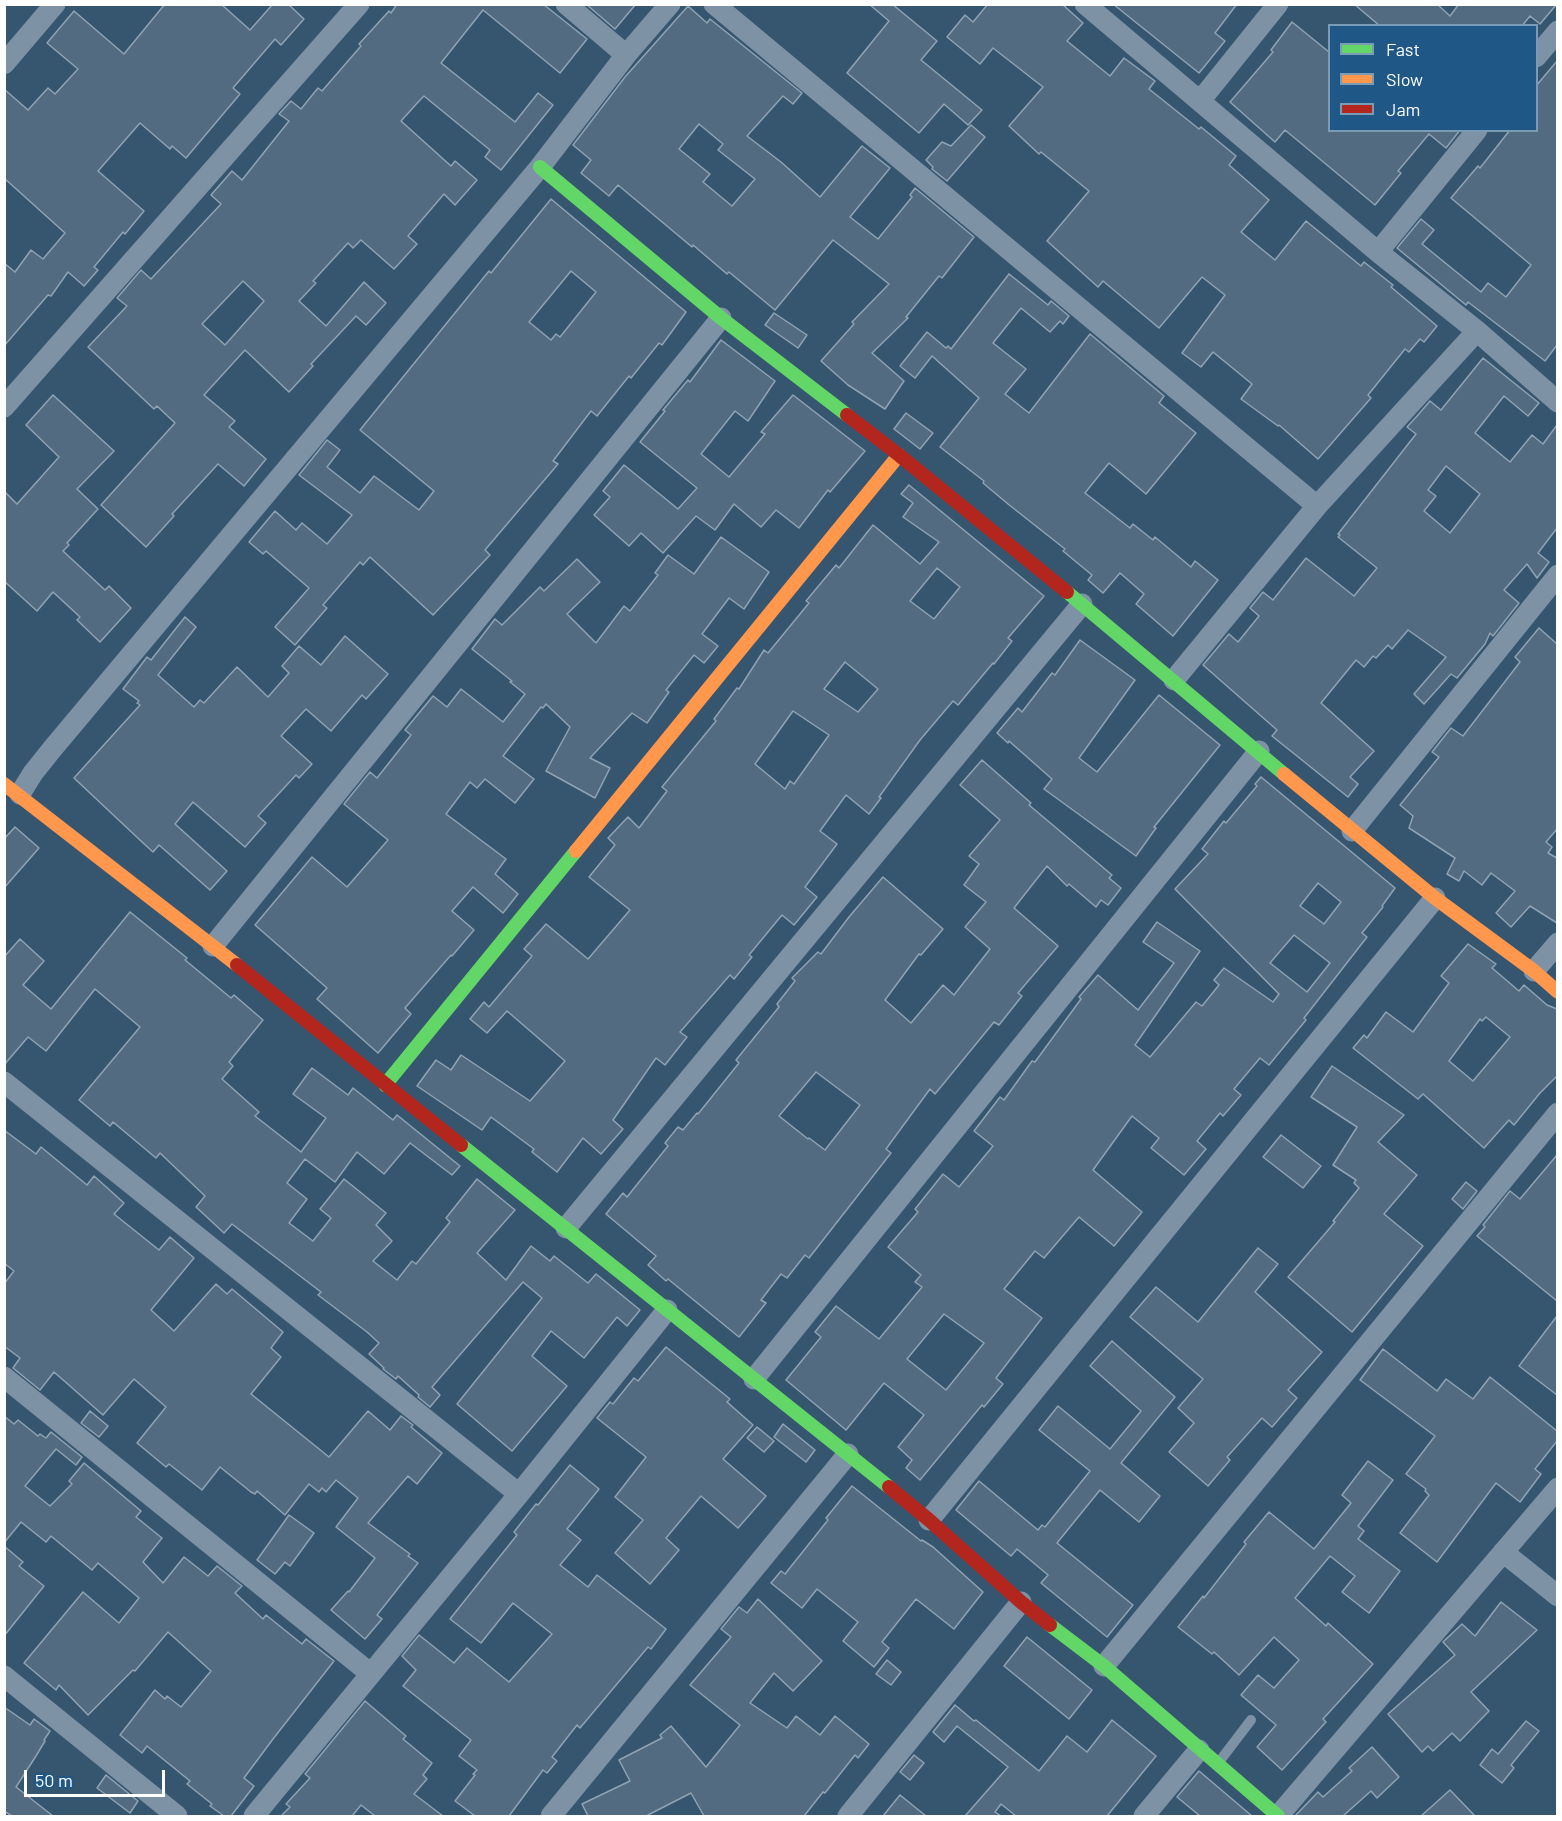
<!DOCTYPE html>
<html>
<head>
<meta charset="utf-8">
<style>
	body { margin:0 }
	#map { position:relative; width:1562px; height:1821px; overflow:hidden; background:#36556f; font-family:Barlow,sans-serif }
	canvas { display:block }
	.frame { position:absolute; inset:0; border:6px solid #fff; pointer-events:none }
	.legend { position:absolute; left:1328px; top:24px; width:210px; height:108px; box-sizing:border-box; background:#1f5886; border:2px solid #799bb6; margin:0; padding:8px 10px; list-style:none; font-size:18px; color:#fff }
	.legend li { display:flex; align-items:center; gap:12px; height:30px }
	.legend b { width:30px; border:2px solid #799bb6 }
	.scale { position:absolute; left:24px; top:1770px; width:141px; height:27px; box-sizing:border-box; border:3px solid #fff; border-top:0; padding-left:8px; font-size:18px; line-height:21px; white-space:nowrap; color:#fff; -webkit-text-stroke:4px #1f5886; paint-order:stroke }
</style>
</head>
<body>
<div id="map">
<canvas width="1562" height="1821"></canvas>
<div class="frame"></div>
<ul class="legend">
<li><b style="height:8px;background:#63d668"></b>Fast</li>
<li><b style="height:8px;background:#ff974d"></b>Slow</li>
<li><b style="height:8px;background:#b3261e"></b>Jam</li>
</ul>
<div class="scale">50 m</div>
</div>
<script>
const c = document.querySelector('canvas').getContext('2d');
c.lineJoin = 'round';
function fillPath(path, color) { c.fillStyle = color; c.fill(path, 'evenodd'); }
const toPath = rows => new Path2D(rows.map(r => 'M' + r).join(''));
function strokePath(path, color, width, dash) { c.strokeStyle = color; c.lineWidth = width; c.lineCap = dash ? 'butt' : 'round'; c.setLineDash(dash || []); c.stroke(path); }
const building = toPath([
	[165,4,221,4,250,30,273,4,288,4,304,19,281,45,275,39,233,88,240,94,186,158,172,146,170,149,140,123,98,171,144,211,125,234,123,232,94,267,98,270,84,286,68,272,51,296,48,295,4,346,4,263,15,272,31,250,43,259,65,233,4,178,4,89,28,110,48,88,55,94,78,69,47,43,74,11,124,54,165,4],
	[397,4,543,4,587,39,560,73,483,10,441,63,515,122,538,93,553,105,501,170,485,157,490,150,424,96,420,100,401,121,451,166,455,161,477,180,455,205,444,194,408,236,417,244,394,269,361,240,353,248,348,243,313,281,316,283,299,301,326,326,364,282,386,303,366,325,356,316,311,364,313,366,289,392,245,350,204,395,235,421,229,427,266,459,244,486,218,464,172,514,174,516,146,547,101,505,175,423,157,406,154,409,88,347,127,306,117,298,141,270,151,279,221,204,211,195,232,171,242,180,289,121,279,114,291,101,301,109,318,88,322,91,361,46,359,44,389,11,391,13,397,4],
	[243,281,264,301,225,345,202,324,243,281],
	[586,4,636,4,615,29,586,4],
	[869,4,892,4,937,41,921,60,982,110,968,125,944,104,919,133,847,73,889,21,869,4],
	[988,4,1062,4,1083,23,1067,41,1110,76,1124,58,1155,81,1149,89,1199,129,1201,127,1236,156,1229,165,1269,200,1241,232,1275,260,1306,221,1361,266,1364,262,1393,285,1391,287,1437,326,1424,342,1420,339,1409,352,1405,349,1368,395,1371,398,1318,459,1279,425,1278,426,1241,399,1252,384,1213,352,1201,367,1182,353,1225,295,1202,277,1159,328,1103,281,1098,287,1047,241,1089,191,1041,152,1039,154,1009,126,1043,87,993,48,980,64,947,37,965,15,973,22,988,4],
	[1113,4,1237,4,1215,33,1225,41,1199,73,1113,4],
	[1354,4,1437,4,1450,16,1459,4,1557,4,1540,24,1530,16,1522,26,1380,26,1354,4],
	[688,6,707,23,710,19,802,93,793,104,783,96,747,136,781,162,820,197,862,146,890,168,850,217,878,239,912,197,910,195,915,188,974,237,942,278,939,276,906,317,908,318,872,353,904,381,885,409,848,385,821,361,854,324,852,322,889,284,833,240,775,310,729,272,727,274,693,245,692,247,618,185,609,196,581,173,591,160,573,145,625,77,688,6],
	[699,124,723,144,718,150,755,179,732,206,703,182,710,174,679,149,699,124],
	[1292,22,1329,52,1329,130,1460,130,1446,148,1429,134,1398,171,1401,173,1375,205,1285,130,1275,142,1230,102,1273,52,1271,50,1292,22],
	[1557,61,1557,345,1545,361,1468,302,1466,305,1397,248,1421,219,1434,230,1422,244,1481,292,1488,283,1506,297,1531,265,1451,198,1478,166,1480,168,1510,130,1536,130,1536,86,1557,61],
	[971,125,985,137,947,181,932,169,933,167,926,160,942,142,951,146,971,125],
	[551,199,686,312,662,345,659,343,631,378,629,376,597,416,591,411,553,461,558,464,485,550,490,555,433,615,370,557,363,565,360,562,323,605,327,608,295,645,275,627,309,588,266,551,263,554,249,542,275,511,296,530,302,523,327,544,352,515,299,475,327,440,340,450,327,467,360,493,374,476,419,510,434,491,360,430,489,271,491,273,551,199],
	[571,271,596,292,560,337,556,334,551,340,529,322,571,271],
	[1009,274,1048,305,1051,301,1069,316,1063,324,1060,321,1050,332,1021,308,993,343,1026,369,1005,394,1029,413,1090,334,1164,396,1159,403,1196,433,1146,494,1109,463,1085,493,1130,528,1133,524,1153,540,1155,537,1191,567,1195,561,1218,580,1173,636,1136,604,1144,594,1120,573,1103,593,1088,580,1092,575,1063,551,1065,549,1008,504,983,483,984,481,940,447,979,398,932,356,915,378,900,366,927,332,946,348,948,346,951,349,1009,274],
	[774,313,807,335,798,348,765,325,774,313],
	[721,340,775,381,748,421,735,411,701,454,729,477,765,434,761,432,793,395,865,451,830,492,828,490,799,528,776,510,761,527,734,504,715,530,696,516,663,553,641,533,629,546,594,515,610,497,603,491,624,465,678,509,697,488,640,442,665,411,663,410,688,380,690,382,721,340],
	[1483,358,1539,403,1528,416,1504,396,1475,433,1510,462,1532,435,1543,444,1557,425,1557,528,1538,553,1549,562,1537,578,1527,564,1504,590,1519,603,1493,636,1490,633,1485,644,1457,678,1451,674,1424,704,1414,694,1446,657,1408,630,1392,649,1388,645,1376,658,1373,656,1364,667,1356,660,1321,703,1374,751,1350,777,1358,784,1348,797,1272,736,1277,730,1203,665,1229,634,1238,642,1259,616,1250,608,1263,592,1273,600,1306,558,1354,596,1377,568,1338,537,1340,535,1338,534,1416,434,1407,427,1418,415,1430,401,1441,410,1483,358],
	[1446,466,1480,494,1450,533,1424,511,1436,496,1428,490,1446,466],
	[53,395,114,451,77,489,98,509,67,543,69,545,63,551,105,590,109,586,131,608,100,642,77,620,80,617,53,592,37,611,4,581,4,491,17,504,59,457,26,425,53,395],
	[906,413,933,433,920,449,894,429,906,413],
	[909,485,1044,596,1008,638,1012,641,994,664,993,663,958,705,953,701,920,740,879,797,881,798,869,814,846,795,820,831,837,844,805,887,817,897,794,925,782,915,749,955,752,957,734,979,730,975,680,1032,687,1037,665,1065,656,1058,613,1120,623,1129,601,1154,583,1138,557,1172,532,1152,534,1149,491,1117,482,1130,417,1086,436,1060,451,1070,461,1055,530,1101,565,1061,507,1011,487,1033,470,1019,484,1002,489,1007,532,956,524,949,546,924,588,959,630,910,589,877,615,845,608,838,628,817,639,828,667,791,662,787,716,721,714,719,737,688,739,689,764,650,768,653,809,603,806,601,836,565,839,568,873,525,920,564,939,542,903,517,913,503,901,494,909,485],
	[937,568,960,587,934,619,910,601,937,568],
	[845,662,878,689,858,712,824,689,845,662],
	[793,711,829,735,794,784,790,781,785,789,755,764,793,711],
	[721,537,769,572,744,609,729,598,702,634,718,646,704,663,694,655,666,690,669,692,647,723,632,713,590,758,610,768,595,798,546,771,570,727,546,704,543,708,541,707,503,756,534,779,515,803,485,779,477,788,470,782,446,814,506,859,495,874,518,894,503,913,473,887,452,911,474,930,452,956,451,955,405,1008,411,1014,378,1053,317,999,327,988,255,925,312,857,347,887,388,840,344,804,370,772,377,778,411,735,405,730,433,696,447,707,461,689,503,722,525,694,510,682,512,681,472,649,495,619,502,625,540,587,544,591,577,559,600,582,567,614,596,643,624,606,630,611,658,575,655,573,668,555,694,574,721,537],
	[185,617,196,627,158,675,194,707,200,700,204,703,237,667,268,697,289,673,282,666,299,646,321,665,345,636,388,674,366,699,362,695,331,731,306,709,281,736,312,764,299,778,296,775,258,816,266,823,245,847,193,802,175,824,227,871,210,890,159,845,153,852,141,841,74,778,140,705,137,703,139,701,123,689,147,657,151,660,185,617],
	[1539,628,1557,644,1557,829,1546,842,1552,847,1548,853,1557,858,1557,923,1530,906,1511,927,1496,913,1515,891,1491,873,1482,885,1464,871,1459,881,1447,874,1455,858,1409,828,1413,816,1400,805,1439,757,1432,752,1451,728,1463,736,1520,662,1515,657,1539,628],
	[1080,640,1135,680,1079,758,1097,772,1159,695,1220,745,1154,827,1156,828,1136,856,1044,789,1052,779,1009,741,1008,743,997,733,1018,708,1022,712,1052,673,1055,675,1080,640],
	[982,760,1031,803,1029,805,1112,875,1109,878,1121,888,1108,905,1101,900,1096,907,1069,884,1067,886,1047,866,1014,908,1058,946,1018,993,1022,996,999,1025,994,1022,935,1094,930,1089,886,1149,891,1153,809,1258,805,1255,787,1278,781,1274,761,1300,766,1303,739,1337,668,1279,666,1281,648,1265,656,1256,606,1214,623,1193,627,1197,668,1146,665,1143,678,1127,683,1130,697,1113,698,1114,739,1063,736,1060,779,1007,777,1004,795,981,792,978,818,952,821,954,849,917,883,877,943,929,921,955,919,954,885,1000,911,1023,943,985,954,995,990,949,965,927,986,902,964,885,979,864,969,856,1000,820,960,785,982,760],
	[816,1072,860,1105,825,1150,809,1138,808,1139,779,1116,816,1072],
	[1261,777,1395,888,1382,906,1383,907,1362,933,1367,937,1304,1018,1306,1020,1269,1065,1260,1058,1234,1089,1241,1095,1223,1116,1220,1113,1197,1141,1206,1149,1184,1175,1151,1148,1159,1138,1132,1116,1093,1170,1142,1212,1114,1246,1079,1217,1044,1258,1035,1251,1004,1289,1042,1318,996,1378,1003,1384,984,1407,982,1405,920,1480,906,1468,912,1460,898,1447,924,1415,884,1383,846,1430,786,1380,821,1337,815,1332,836,1306,879,1339,922,1287,915,1282,921,1275,888,1247,918,1212,915,1209,943,1174,959,1187,993,1146,974,1131,1000,1097,1004,1100,1032,1061,1035,1062,1081,999,1079,997,1098,975,1138,1010,1174,963,1143,942,1157,922,1200,951,1135,1045,1150,1057,1196,1002,1202,1006,1219,985,1214,980,1224,968,1273,1002,1279,994,1175,889,1208,854,1202,849,1224,821,1226,823,1257,786,1255,784,1261,777],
	[1318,883,1341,902,1324,924,1300,906,1318,883],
	[1294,935,1330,963,1307,992,1270,963,1294,935],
	[944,1314,984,1343,946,1390,907,1359,944,1314],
	[15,827,39,848,4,888,4,839,15,827],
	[130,912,187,958,185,960,231,998,234,995,263,1020,229,1062,233,1066,222,1079,259,1112,255,1116,301,1152,326,1118,293,1094,312,1068,348,1095,353,1088,393,1120,397,1115,460,1166,452,1175,410,1143,384,1174,357,1152,335,1182,305,1159,287,1183,307,1199,289,1223,313,1241,331,1218,320,1209,344,1179,386,1213,376,1225,392,1241,373,1261,397,1280,412,1261,416,1264,450,1222,446,1218,477,1179,515,1210,477,1253,506,1280,531,1246,550,1261,554,1256,588,1283,596,1274,640,1310,627,1326,617,1317,584,1358,551,1331,532,1356,567,1386,512,1451,457,1404,542,1298,523,1282,432,1387,440,1395,430,1407,418,1397,419,1395,398,1376,396,1379,383,1369,384,1368,369,1354,379,1343,367,1332,318,1295,321,1292,232,1224,224,1233,196,1207,205,1196,160,1153,156,1158,113,1122,110,1126,79,1100,140,1027,95,989,46,1051,28,1037,4,1065,4,957,20,939,44,961,23,985,51,1009,130,912],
	[1468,944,1496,964,1492,968,1519,991,1524,985,1547,1005,1557,1009,1557,1076,1540,1093,1514,1125,1509,1120,1484,1148,1423,1094,1418,1099,1353,1048,1364,1035,1367,1038,1386,1012,1413,1032,1449,983,1441,976,1468,944],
	[1486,1017,1510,1037,1473,1081,1449,1061,1480,1019,1482,1021,1486,1017],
	[1332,1066,1404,1115,1378,1142,1417,1175,1384,1214,1423,1246,1352,1332,1288,1277,1335,1222,1333,1221,1359,1188,1354,1183,1356,1180,1333,1165,1357,1127,1311,1097,1332,1066],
	[4,1130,36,1154,41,1147,87,1185,94,1176,124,1203,114,1214,159,1250,170,1237,194,1258,151,1310,174,1331,216,1284,227,1294,232,1289,283,1332,271,1348,281,1357,251,1394,329,1457,368,1411,390,1430,401,1416,413,1425,411,1427,442,1453,417,1484,408,1476,368,1523,410,1554,408,1556,418,1563,377,1615,382,1619,365,1639,331,1610,348,1591,349,1592,375,1558,336,1527,358,1498,336,1480,326,1492,322,1488,319,1492,309,1484,285,1515,257,1491,255,1494,251,1492,220,1467,202,1490,169,1464,166,1467,137,1443,166,1407,134,1379,103,1415,54,1372,40,1390,13,1368,20,1358,4,1346,4,1284,14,1271,4,1263,4,1130],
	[1281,1135,1321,1166,1303,1188,1263,1157,1281,1135],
	[1557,1155,1557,1301,1477,1236,1485,1227,1483,1225,1510,1191,1520,1199,1557,1155],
	[1466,1182,1477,1191,1463,1209,1452,1199,1466,1182],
	[1258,1248,1278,1264,1255,1292,1322,1352,1288,1390,1297,1398,1272,1427,1262,1418,1227,1457,1230,1460,1208,1486,1169,1452,1194,1423,1178,1408,1203,1379,1130,1317,1156,1287,1198,1322,1258,1248],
	[1557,1316,1557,1395,1519,1366,1557,1316],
	[1112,1341,1175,1397,1121,1463,1160,1496,1139,1522,1100,1490,1057,1543,1133,1605,1107,1637,1041,1583,1048,1575,1017,1549,1011,1556,956,1510,979,1481,1038,1530,1042,1525,1045,1527,1090,1471,1039,1430,1058,1406,1110,1449,1141,1411,1090,1366,1112,1341],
	[666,1347,730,1399,727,1402,753,1425,723,1459,766,1496,738,1528,701,1496,666,1538,679,1550,650,1584,615,1553,643,1520,615,1497,646,1457,597,1418,610,1402,613,1404,634,1378,638,1381,666,1347],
	[1383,1349,1437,1391,1446,1379,1473,1399,1490,1377,1557,1431,1557,1441,1535,1469,1541,1474,1520,1502,1496,1483,1437,1562,1400,1533,1429,1495,1425,1491,1426,1489,1406,1474,1435,1436,1360,1380,1383,1349],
	[90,1411,108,1426,99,1437,81,1423,90,1411],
	[4,1416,14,1424,18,1420,38,1436,40,1434,46,1438,51,1432,82,1457,76,1465,56,1449,25,1486,50,1506,72,1484,69,1481,84,1463,141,1511,136,1517,162,1538,143,1562,163,1583,184,1557,208,1576,217,1566,242,1586,235,1593,263,1619,266,1615,302,1644,306,1639,334,1661,273,1739,244,1778,254,1786,231,1816,224,1816,210,1806,212,1804,187,1784,190,1781,147,1746,142,1753,120,1735,155,1690,165,1699,167,1696,181,1707,211,1671,168,1632,135,1671,133,1670,88,1715,59,1685,56,1690,24,1663,83,1592,119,1623,139,1598,98,1563,92,1570,51,1536,46,1542,21,1522,4,1543,4,1416],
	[783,1424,815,1450,806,1462,774,1437,783,1424],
	[757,1427,774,1441,764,1452,747,1438,757,1427],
	[1368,1461,1393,1480,1358,1526,1364,1531,1358,1539,1400,1571,1369,1613,1342,1592,1355,1576,1330,1556,1295,1598,1326,1626,1328,1623,1373,1664,1323,1719,1326,1722,1282,1770,1257,1747,1276,1725,1241,1695,1258,1675,1274,1688,1299,1660,1297,1658,1274,1637,1239,1675,1214,1652,1212,1654,1178,1627,1203,1596,1204,1598,1246,1544,1244,1542,1269,1512,1314,1549,1351,1503,1342,1495,1368,1461],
	[570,1465,599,1489,567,1529,581,1540,560,1565,588,1587,597,1575,666,1629,651,1649,648,1647,580,1728,577,1725,552,1757,557,1761,547,1773,543,1770,509,1816,475,1816,455,1801,475,1775,473,1774,477,1770,459,1756,471,1740,403,1686,416,1670,402,1656,419,1635,454,1663,467,1648,509,1682,552,1634,513,1603,481,1643,450,1619,517,1535,514,1532,536,1504,538,1505,570,1465],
	[852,1486,921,1541,922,1540,933,1547,983,1592,954,1629,916,1599,882,1642,889,1648,874,1667,843,1641,858,1622,817,1589,802,1608,771,1583,781,1571,785,1574,828,1520,826,1518,852,1486],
	[289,1515,314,1533,290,1566,285,1562,275,1574,257,1560,289,1515],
	[4,1546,23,1562,19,1566,44,1586,4,1636,4,1546],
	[758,1599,822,1661,793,1691,774,1673,750,1703,787,1728,796,1716,820,1735,835,1716,869,1744,858,1758,855,1755,825,1793,823,1792,804,1816,704,1816,691,1793,646,1816,588,1816,582,1804,630,1781,619,1760,662,1738,660,1735,671,1726,706,1767,740,1725,690,1685,731,1637,721,1629,739,1607,747,1613,758,1599],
	[1501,1602,1537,1630,1471,1692,1489,1711,1460,1741,1452,1733,1433,1751,1428,1746,1422,1752,1388,1714,1455,1655,1443,1642,1444,1641,1462,1624,1475,1636,1501,1602],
	[1027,1637,1092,1690,1069,1719,1004,1666,1027,1637],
	[887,1660,901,1672,891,1685,876,1674,887,1660],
	[365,1701,406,1736,403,1739,432,1763,423,1775,427,1779,414,1794,443,1816,375,1816,361,1805,352,1816,281,1816,290,1807,286,1804,310,1778,305,1774,365,1701],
	[955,1705,974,1721,976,1720,1039,1771,1067,1736,1087,1752,1112,1720,1156,1756,1107,1816,1016,1816,1001,1804,995,1812,1001,1816,965,1816,1008,1767,957,1726,944,1742,933,1732,955,1705],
	[4,1707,30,1725,34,1719,50,1731,44,1740,45,1741,36,1756,16,1787,53,1816,12,1816,4,1811,4,1707],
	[1526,1721,1539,1731,1511,1765,1514,1768,1502,1783,1480,1765,1492,1749,1498,1754,1526,1721],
	[1372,1747,1399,1777,1377,1798,1371,1791,1343,1816,1295,1816,1318,1792,1323,1797,1352,1771,1349,1768,1372,1747],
	[914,1755,924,1763,910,1780,900,1772,914,1755],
	[1199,1771,1252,1816,1200,1816,1177,1797,1199,1771],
	[106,1775,138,1801,130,1813,97,1788,106,1775],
	[1450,1790,1475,1816,1421,1816,1450,1790],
	[900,1795,926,1816,883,1816,900,1795]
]);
fillPath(building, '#526b80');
strokePath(building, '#90a3b3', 1.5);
strokePath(toPath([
	[1219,1762,1251,1720]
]), '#7d92a5', 10);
strokePath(toPath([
	[566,4,626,55],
	[714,4,1317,506],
	[1085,4,1378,252,1477,331,1558,402],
	[1536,57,1558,31],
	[4,64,55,4],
	[1200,101,1278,4],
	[1378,252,1477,130],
	[4,407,359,4],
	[1174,680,1317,506,1477,331],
	[20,794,33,773,53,748,540,167,626,55,670,4],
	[1352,831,1558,575],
	[213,946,721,318],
	[1534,971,1558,943],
	[4,1082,519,1494],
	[566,1228,1082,604],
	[4,1377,371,1674],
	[754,1379,1259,751],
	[929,1520,1435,898],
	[1503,1552,1558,1596],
	[1104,1666,1558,1113],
	[4,1676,177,1816],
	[254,1816,519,1494,667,1310],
	[551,1816,848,1454],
	[848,1816,1021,1602],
	[1144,1816,1199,1750],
	[1278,1816,1558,1488]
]), '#7d92a5', 21);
strokePath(toPath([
	[540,167,721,318,847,415],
	[1067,592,1284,774],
	[385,1085,576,851],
	[461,1145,889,1487],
	[1050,1625,1104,1666,1278,1816]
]), '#63d668', 14);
strokePath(toPath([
	[1284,774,1435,898,1534,971,1558,992],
	[4,784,237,965],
	[576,851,899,455]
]), '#ff974d', 14);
strokePath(toPath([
	[847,415,899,455,1067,592],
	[237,965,461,1145],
	[889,1487,929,1520,1021,1602,1050,1625]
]), '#b3261e', 14);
</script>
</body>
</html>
